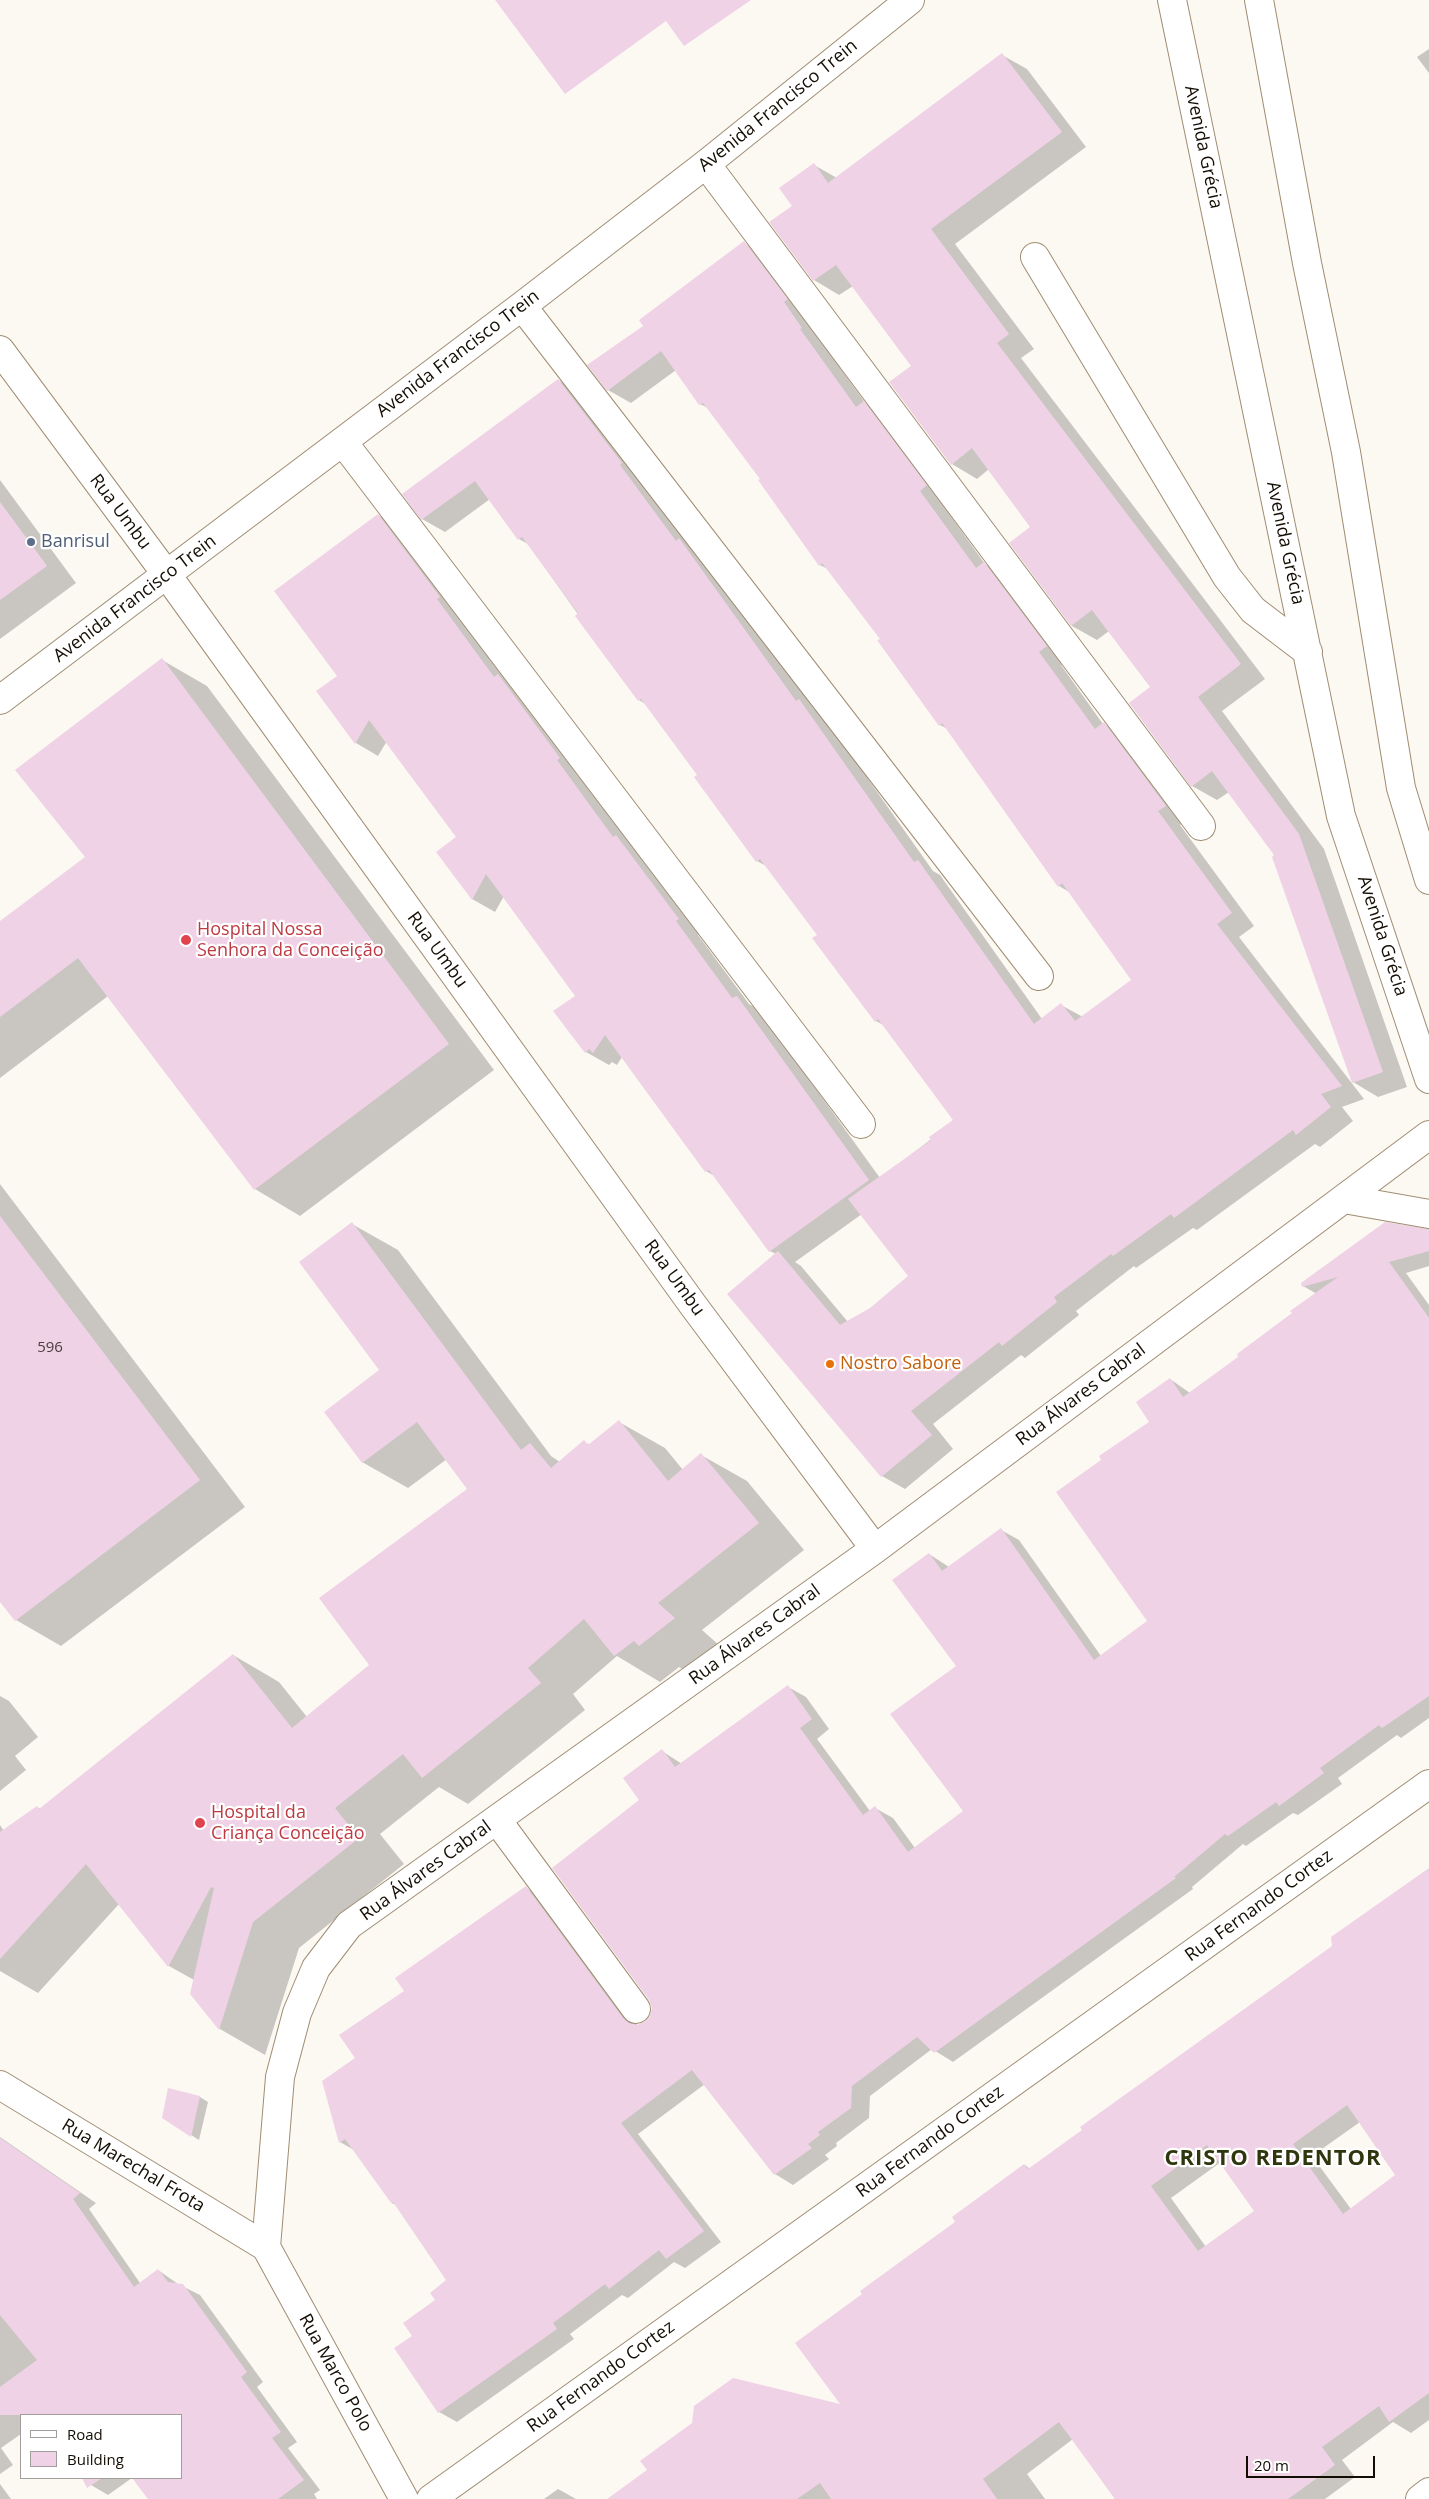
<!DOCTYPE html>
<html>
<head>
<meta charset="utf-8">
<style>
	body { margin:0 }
	#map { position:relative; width:1429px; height:2499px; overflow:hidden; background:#fcf8f2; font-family:"Open Sans",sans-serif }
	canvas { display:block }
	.legend { position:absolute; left:20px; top:2414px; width:162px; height:65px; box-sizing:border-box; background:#fff; border:1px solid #a19e9b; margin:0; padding:6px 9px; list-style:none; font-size:15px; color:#130d04 }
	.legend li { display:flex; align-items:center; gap:10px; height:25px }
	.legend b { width:25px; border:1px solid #a19e9b }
	.scale { position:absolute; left:1246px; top:2456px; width:129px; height:22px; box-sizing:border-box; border:2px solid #130d04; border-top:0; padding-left:6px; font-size:15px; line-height:18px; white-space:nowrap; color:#130d04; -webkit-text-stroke:4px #fff; paint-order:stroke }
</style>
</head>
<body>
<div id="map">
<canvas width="1429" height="2499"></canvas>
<ul class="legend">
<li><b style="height:6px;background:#fff"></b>Road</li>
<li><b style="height:14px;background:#f0d2e7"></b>Building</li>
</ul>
<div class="scale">20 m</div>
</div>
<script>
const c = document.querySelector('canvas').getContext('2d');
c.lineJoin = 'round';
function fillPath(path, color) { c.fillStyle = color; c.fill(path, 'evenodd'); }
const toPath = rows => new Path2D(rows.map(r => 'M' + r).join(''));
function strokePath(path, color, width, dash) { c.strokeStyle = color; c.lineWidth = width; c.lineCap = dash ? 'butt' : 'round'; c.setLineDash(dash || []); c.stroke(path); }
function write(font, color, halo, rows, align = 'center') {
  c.font = font + ' "Open Sans",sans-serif'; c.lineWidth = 4.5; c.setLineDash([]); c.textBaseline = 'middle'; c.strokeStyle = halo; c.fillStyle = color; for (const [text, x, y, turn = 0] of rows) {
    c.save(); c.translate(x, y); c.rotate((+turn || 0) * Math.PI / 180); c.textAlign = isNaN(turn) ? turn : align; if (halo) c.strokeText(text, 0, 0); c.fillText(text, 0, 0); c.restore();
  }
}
fillPath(toPath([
	[1429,49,1429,73,1417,57],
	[1002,55,1027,69,1086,147,955,244,1034,349,1021,358,1265,679,1222,711,1324,849,1407,1087,1378,1097,1353,1082,1276,856,1229,792,1217,800,1192,786,1151,687,1109,631,1097,640,1072,626,1011,543,1032,527,989,469,977,479,952,464,912,366,853,286,839,295,814,280,771,223,793,206,814,165,837,178],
	[744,243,767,256,824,341,822,343,866,404,886,416,949,499,942,504,985,564,1007,577,1069,659,1061,665,1103,724,1126,736,1188,819,1180,825,1254,926,1239,937,1364,1099,1342,1107,1353,1121,1320,1147,1315,1144,1197,1230,1193,1228,1136,1268,1134,1266,1076,1311,1079,1315,1025,1358,1021,1355,933,1424,953,1449,905,1489,882,1476,729,1294,776,1254,770,1251,716,1177,706,1171,622,1057,617,1065,612,1062,609,1065,586,1052,555,1011,577,996,504,896,495,912,472,899,458,837,387,741,378,756,356,743,318,691,338,676,378,515,401,528,630,844,639,849,701,933,698,935,749,1004,759,1010,880,1178,955,1121,885,1026,876,1021,819,936,768,867,757,861,698,775,647,705,639,700,528,544,519,539,490,499,445,532,422,519,558,380,581,393,702,553,814,709,822,714,933,871,940,875,1042,1019,1061,1005,1083,1017,1133,980,1071,893,1059,886,948,729,940,725,882,639,828,569,820,565,762,479,710,409,700,404,676,370,631,403,608,390,645,327],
	[862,1214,910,1276,871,1309,848,1322,801,1266,795,1262],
	[0,480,76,583,0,639],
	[162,660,207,686,494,1070,300,1216,255,1189,108,996,0,1078,0,923,86,857],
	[0,1184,245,1507,61,1646,16,1620,0,1600],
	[352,1224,398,1250,551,1456,560,1462,584,1442,590,1445,619,1422,665,1448,683,1470,701,1455,747,1481,804,1550,702,1630,719,1645,686,1671,679,1667,660,1682,617,1656,573,1694,585,1710,468,1804,439,1787,380,1834,404,1864,299,1948,265,2055,220,2029,191,1994,194,1980,169,1966,119,1904,38,1993,0,1971,0,1825,4,1831,37,1807,41,1809,233,1655,279,1682,307,1717,371,1665,469,1489,447,1459,408,1488,362,1462,381,1370],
	[1429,1230,1429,1266,1406,1273,1429,1305,1429,1718,1401,1738,1397,1735,1338,1778,1342,1784,1298,1815,1293,1813,1246,1846,1243,1844,1192,1887,1193,1889,953,2062,932,2049,870,2096,869,2118,836,2143,837,2146,825,2155,829,2159,793,2185,775,2174,705,2084,638,2134,721,2242,685,2268,674,2262,628,2298,622,2295,570,2334,574,2339,457,2422,439,2412,414,2336,448,2281,398,2206,392,2203,354,2150,340,2142,323,2082,356,2058,406,1991,526,1888,544,1898,638,2026,646,2022,651,2016,653,2008,641,1800,662,1751,682,1764,788,1687,806,1697,829,1729,817,1739,870,1811,875,1808,893,1818,915,1848,965,1812,957,1667,929,1554,949,1567,1001,1530,1019,1540,1101,1656,1149,1621,1151,1422,1170,1379,1190,1393,1240,1357,1317,1294,1303,1286],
	[0,1696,9,1701,38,1737,15,1756,26,1770,0,1791],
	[1429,1869,1429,2420,1411,2433,1393,2422,1342,2460,1355,2477,1325,2499,1115,2499,1073,2439,1027,2474,1045,2499,609,2499,844,2406,864,2294,957,2223,1025,2165,1030,2169,1333,1947],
	[1360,2122,1397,2176,1351,2209,1312,2156],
	[1221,2162,1256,2211,1206,2247,1171,2198],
	[169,2089,200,2097,208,2102,199,2140,163,2117],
	[0,2137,96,2203,89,2209,140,2283,158,2270,178,2284,200,2295,263,2382,257,2387,297,2442,288,2448,320,2490,314,2494,317,2499,150,2499,134,2478,181,2478,181,2415,54,2415,51,2412,47,2415,21,2415,21,2434,1,2448,13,2465,0,2474],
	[87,2478,132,2478,108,2495,91,2485],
	[0,2484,11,2499,0,2499],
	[558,2489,576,2499,544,2499]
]), '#0003');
fillPath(toPath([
	[495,0,751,0,684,46,666,21,565,94],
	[1002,53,1062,132,931,229,1009,334,997,343,1241,664,1198,697,1299,834,1383,1072,1352,1083,1272,857,1274,855,1212,771,1191,787,1129,703,1150,687,1092,610,1071,626,1009,543,1030,527,972,448,951,465,889,382,911,366,836,265,813,281,769,222,792,206,779,188,814,163,828,183],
	[744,241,788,299,784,302,802,328,800,329,856,407,864,401,927,485,920,491,976,568,984,562,1047,646,1039,652,1095,729,1104,722,1166,806,1158,811,1232,913,1217,924,1342,1086,1321,1094,1331,1107,1296,1135,1293,1130,1174,1218,1171,1214,1113,1256,1111,1254,1054,1297,1057,1302,1002,1346,999,1342,911,1411,932,1435,881,1477,727,1294,778,1251,840,1325,870,1308,908,1276,848,1199,931,1140,929,1137,953,1120,878,1019,875,1022,812,938,817,935,760,859,756,862,694,777,697,775,641,699,638,701,575,616,578,613,522,537,518,540,475,481,421,520,402,494,558,379,622,463,620,465,676,541,679,538,796,701,799,699,914,862,918,860,1034,1024,1061,1003,1075,1021,1131,980,1062,883,1058,887,942,723,939,726,877,640,880,639,822,563,819,566,758,480,760,479,703,403,699,405,661,351,607,391,587,365,643,326,639,320],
	[0,502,47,566,0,600],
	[378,514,440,597,437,599,494,677,498,674,560,758,557,760,613,837,616,835,679,919,676,921,732,998,737,996,869,1180,769,1252,709,1170,705,1172,605,1035,593,1053,589,1049,585,1053,553,1011,575,996,486,874,472,900,436,852,456,837,369,720,355,744,316,691,337,676,274,591],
	[162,658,449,1044,254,1190,78,958,0,1017,0,921,85,857,15,770],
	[0,1216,200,1480,15,1621,0,1602],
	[352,1222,521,1450,530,1443,551,1468,584,1440,588,1445,619,1420,668,1481,701,1453,759,1523,658,1603,675,1618,639,1646,634,1641,614,1656,584,1619,528,1668,541,1683,422,1778,403,1754,335,1808,359,1838,253,1922,219,2030,190,1994,214,1888,211,1887,168,1967,86,1864,0,1959,0,1832,37,1806,39,1809,233,1654,292,1728,369,1665,319,1598,467,1489,417,1422,362,1463,324,1412,379,1370,299,1262],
	[1385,1222,1429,1229,1429,1251,1389,1262,1429,1318,1429,1696,1382,1728,1379,1725,1320,1768,1324,1773,1279,1806,1276,1802,1228,1836,1225,1834,1174,1877,1176,1878,934,2053,917,2037,852,2086,851,2108,818,2132,820,2135,808,2144,812,2148,774,2175,692,2070,621,2123,704,2231,666,2259,659,2250,609,2289,605,2284,553,2323,557,2329,438,2413,394,2348,412,2336,403,2323,435,2300,430,2293,446,2280,393,2202,391,2203,345,2139,339,2143,322,2081,355,2058,339,2035,404,1991,395,1978,526,1886,623,2018,629,2023,637,2025,646,2021,650,2016,652,2008,649,2000,552,1868,639,1800,623,1778,662,1749,675,1767,788,1685,812,1719,800,1728,863,1815,875,1806,908,1852,963,1811,890,1714,956,1666,892,1580,929,1553,942,1571,1001,1528,1094,1660,1147,1621,1056,1492,1101,1460,1099,1456,1149,1422,1136,1402,1170,1378,1183,1397,1238,1357,1237,1354,1292,1313,1290,1311,1338,1277,1302,1287,1301,1283],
	[1429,1868,1429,2393,1389,2422,1379,2406,1322,2447,1335,2465,1288,2499,1115,2499,1059,2422,983,2479,997,2499,831,2499,820,2483,797,2499,607,2499,647,2470,640,2461,692,2423,694,2406,733,2378,840,2404,795,2343,862,2294,860,2291,955,2222,952,2217,1024,2164,1028,2169,1082,2130,1080,2127,1332,1946,1331,1937],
	[1347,2105,1395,2175,1343,2214,1293,2144],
	[1207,2145,1254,2211,1198,2251,1151,2186],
	[168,2088,200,2096,191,2137,162,2118],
	[0,2138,80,2193,73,2199,134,2287,158,2269,168,2282,183,2284,247,2372,241,2377,281,2432,272,2438,304,2480,278,2499,148,2499,132,2478,181,2478,181,2415,0,2415,0,2387,37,2360,0,2315],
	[82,2478,102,2478,87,2488]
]), '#f0d2e7');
const minor = toPath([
	[1172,0,1341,816,1429,1079],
	[1259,0,1307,263,1346,452,1401,788,1429,880],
	[706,164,1201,826],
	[1035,257,1227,577,1253,610,1308,652],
	[522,306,1039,976],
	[0,350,167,575,693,1305,875,1549],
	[343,442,861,1124],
	[0,700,522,306,706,164,910,0],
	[1344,1199,1429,1214],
	[497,1820,636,2009],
	[0,2085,266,2247],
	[266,2247,280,2077,297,2013,316,1968,349,1925,875,1549,1429,1135],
	[266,2247,404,2499],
	[431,2499,1429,1784],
	[1420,2499,1429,2492]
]);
strokePath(minor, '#9f8d72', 30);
strokePath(minor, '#fff', 28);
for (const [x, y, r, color] of [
	[31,542,5,"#5c6f8a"],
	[186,940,6,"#e0444e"],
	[830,1364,5,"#e8710a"],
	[200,1823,6,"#e0444e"]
]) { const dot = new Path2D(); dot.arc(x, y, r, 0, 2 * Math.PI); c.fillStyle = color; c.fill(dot); strokePath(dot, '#fff', 2); }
write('15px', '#4a3e3d', null, [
	["596",50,1348]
]);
write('18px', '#130d04', '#fff', [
	["Avenida Francisco Trein",778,106,-39],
	["Avenida Grécia",1203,147,78],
	["Avenida Francisco Trein",458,354,-37],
	["Rua Umbu",120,512,53],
	["Avenida Grécia",1285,543,78],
	["Avenida Francisco Trein",135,599,-37],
	["Avenida Grécia",1382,936,72],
	["Rua Umbu",437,950,54],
	["Rua Umbu",674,1278,54],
	["Rua Álvares Cabral",1081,1395,-37],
	["Rua Álvares Cabral",755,1635,-36],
	["Rua Álvares Cabral",426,1871,-36],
	["Rua Fernando Cortez",1259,1906,-36],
	["Rua Fernando Cortez",930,2142,-36],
	["Rua Marechal Frota",133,2166,31],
	["Rua Marco Polo",335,2373,61],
	["Rua Fernando Cortez",601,2377,-36]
]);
write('18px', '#4e5e75', '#fff', [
	["Banrisul",41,542]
], 'left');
write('18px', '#be3a42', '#fff', [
	["Hospital Nossa",197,930],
	["Senhora da Conceição",197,951],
	["Hospital da",211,1813],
	["Criança Conceição",211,1834]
], 'left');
write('18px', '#c56008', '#fff', [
	["Nostro Sabore",840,1364]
], 'left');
c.letterSpacing = '1px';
write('bold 22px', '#2f350d', '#fff', [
	["CRISTO REDENTOR",1273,2159]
]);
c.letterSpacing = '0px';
</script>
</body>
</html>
